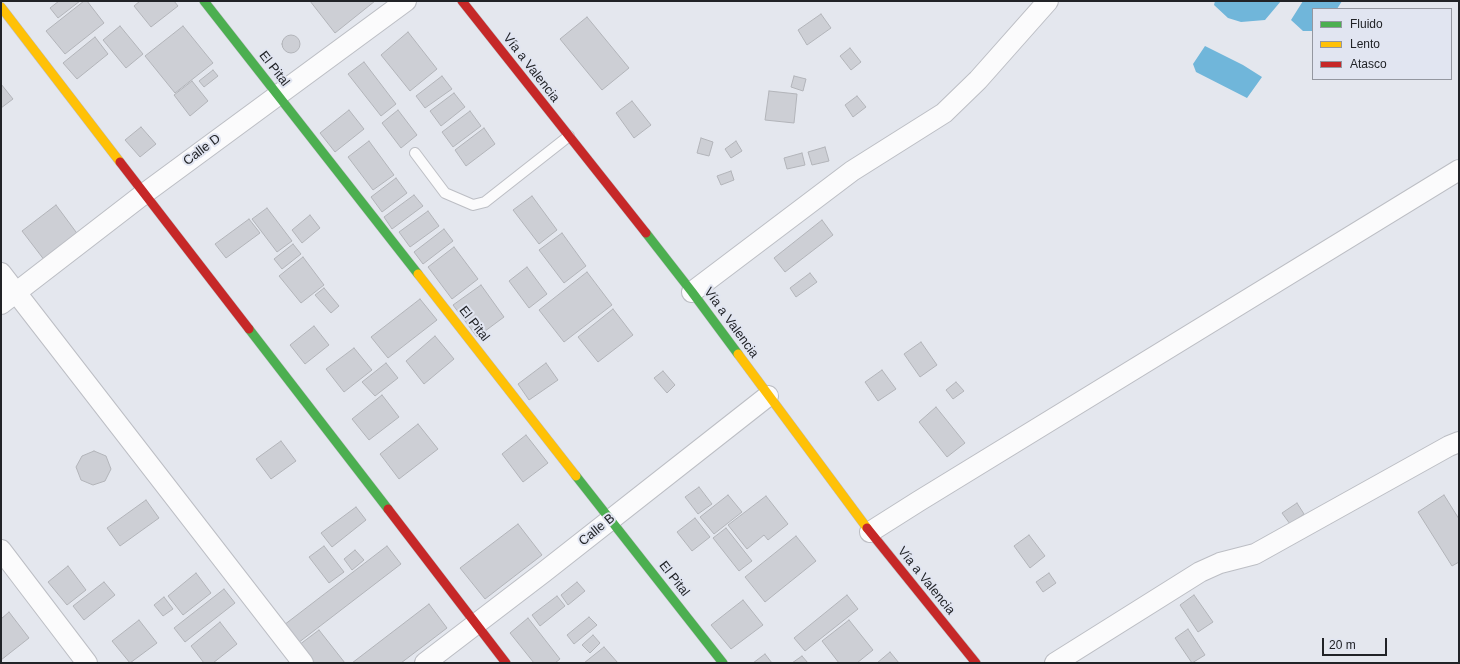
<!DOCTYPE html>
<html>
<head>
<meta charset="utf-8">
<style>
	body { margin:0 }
	#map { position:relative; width:1460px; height:664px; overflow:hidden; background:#e4e7ee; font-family:Helvetica,sans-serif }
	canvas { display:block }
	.frame { position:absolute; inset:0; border:2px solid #212327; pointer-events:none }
	.legend { position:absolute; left:1312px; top:8px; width:140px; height:72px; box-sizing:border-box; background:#e1e5f1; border:1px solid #9497a0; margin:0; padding:5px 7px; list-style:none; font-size:12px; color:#212327 }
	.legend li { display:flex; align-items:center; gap:8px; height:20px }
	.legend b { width:20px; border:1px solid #9497a0 }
	.scale { position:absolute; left:1322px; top:638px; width:65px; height:18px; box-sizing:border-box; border:2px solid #212327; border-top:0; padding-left:5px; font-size:12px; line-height:14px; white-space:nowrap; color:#212327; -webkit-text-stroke:3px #e1e5f1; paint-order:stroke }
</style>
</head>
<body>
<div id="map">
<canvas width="1460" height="664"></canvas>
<div class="frame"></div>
<ul class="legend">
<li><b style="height:5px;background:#4caf50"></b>Fluido</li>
<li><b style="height:5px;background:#ffc107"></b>Lento</li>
<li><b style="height:5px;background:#c62828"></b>Atasco</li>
</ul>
<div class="scale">20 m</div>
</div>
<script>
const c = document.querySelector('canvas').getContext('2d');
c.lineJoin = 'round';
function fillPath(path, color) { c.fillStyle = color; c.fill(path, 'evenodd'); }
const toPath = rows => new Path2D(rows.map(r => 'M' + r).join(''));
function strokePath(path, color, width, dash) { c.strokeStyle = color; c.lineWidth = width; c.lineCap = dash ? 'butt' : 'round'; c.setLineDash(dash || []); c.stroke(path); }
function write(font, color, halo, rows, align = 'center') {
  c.font = font + ' Helvetica,sans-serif'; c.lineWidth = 4; c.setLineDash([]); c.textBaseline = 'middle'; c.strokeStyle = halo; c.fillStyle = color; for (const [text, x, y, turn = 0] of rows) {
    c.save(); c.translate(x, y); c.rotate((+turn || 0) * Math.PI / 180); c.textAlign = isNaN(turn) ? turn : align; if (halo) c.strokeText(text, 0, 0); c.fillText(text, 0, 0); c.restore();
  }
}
fillPath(toPath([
	[1215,1,1281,1,1265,20,1241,22,1228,18,1214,5],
	[1303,1,1342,1,1337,9,1313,9,1313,31,1303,31,1291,20],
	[1205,46,1243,65,1262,77,1247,98,1196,72,1193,64]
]), '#70b6da');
const building = toPath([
	[59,1,80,1,58,18,50,8,59,1],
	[84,1,87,1,104,23,65,54,46,31,84,1],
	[140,1,174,1,178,6,151,27,134,6,140,1],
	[310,1,375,1,335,33,310,1],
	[821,14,831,28,807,45,798,30,821,14],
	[587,17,629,68,602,90,560,39,587,17],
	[120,26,143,54,126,68,103,40,120,26],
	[183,26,213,63,175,93,145,56,183,26],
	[408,32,437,69,410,91,381,55,408,32],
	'282 44a9 9 0 1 1 18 0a9 9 0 1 1-18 0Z',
	[95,37,108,54,77,79,63,63,95,37],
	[850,48,861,62,851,70,840,56,850,48],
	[364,62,396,104,381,116,348,74,364,62],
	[213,70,218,76,204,87,199,81,213,70],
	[442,76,452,89,425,108,416,96,442,76],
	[794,76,806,79,803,91,791,87,794,76],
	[192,81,208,101,190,116,174,95,192,81],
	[1,84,13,99,1,108,1,84],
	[769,91,797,94,794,123,765,120,769,91],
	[454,93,465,107,441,126,430,111,454,93],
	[857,96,866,107,853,117,845,105,857,96],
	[632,101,651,125,634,138,616,113,632,101],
	[349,110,364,129,335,152,320,133,349,110],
	[398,110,417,135,401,148,382,123,398,110],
	[470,111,481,126,453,147,442,132,470,111],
	[141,127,156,144,140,157,125,140,141,127],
	[484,128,495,144,466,166,455,150,484,128],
	[701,138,713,142,709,156,697,153,701,138],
	[369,141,394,175,373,190,348,157,369,141],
	[736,141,742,151,731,158,725,149,736,141],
	[825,147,829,161,812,165,808,152,825,147],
	[802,153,805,165,787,169,784,158,802,153],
	[731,171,734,180,721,185,717,176,731,171],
	[396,178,407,193,382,212,371,197,396,178],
	[414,195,423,206,392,229,384,217,414,195],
	[532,196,557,230,539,244,513,210,532,196],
	[56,205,79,236,45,261,22,231,56,205],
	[267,208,292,241,277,252,252,219,267,208],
	[428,211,439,226,410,247,399,232,428,211],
	[310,215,320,228,302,243,292,230,310,215],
	[249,219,260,233,226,258,215,244,249,219],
	[822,220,833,235,785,272,774,258,822,220],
	[444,229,453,241,423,264,414,252,444,229],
	[562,233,586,266,564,283,539,250,562,233],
	[293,244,301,254,282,269,274,259,293,244],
	[454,247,478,279,452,299,428,267,454,247],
	[303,257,324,285,301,303,279,276,303,257],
	[527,267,547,294,529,308,509,281,527,267],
	[587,272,612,305,564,342,539,310,587,272],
	[810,273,817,282,796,297,790,288,810,273],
	[481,285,504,317,477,337,453,305,481,285],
	[324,288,339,306,331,313,315,295,324,288],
	[420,299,437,320,388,358,371,337,420,299],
	[613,309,633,335,598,362,578,337,613,309],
	[314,326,329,345,305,364,290,345,314,326],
	[435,336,454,359,424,384,406,361,435,336],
	[921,342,937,365,920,377,904,354,921,342],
	[354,348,372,370,344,392,326,369,354,348],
	[386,363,398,378,375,396,362,382,386,363],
	[546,363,558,380,529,400,518,384,546,363],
	[882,370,896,389,878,401,865,382,882,370],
	[663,371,675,385,667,393,654,378,663,371],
	[956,382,964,391,953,399,946,390,956,382],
	[382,395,399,417,369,440,352,419,382,395],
	[936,407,965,443,947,457,919,422,936,407],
	[418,424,438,449,399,479,380,454,418,424],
	[526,435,548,463,523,482,502,454,526,435],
	[281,441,296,461,271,479,256,459,281,441],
	[94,451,106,456,111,469,105,481,93,485,81,480,76,467,82,456,94,451],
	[699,487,712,504,698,514,685,497,699,487],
	[728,495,742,512,714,534,700,517,728,495],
	[1444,495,1459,519,1459,562,1452,566,1418,512,1444,495],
	[766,496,788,524,768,540,764,535,747,549,728,525,766,496],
	[146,500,159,518,120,546,107,528,146,500],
	[1297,503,1304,514,1290,524,1282,513,1297,503],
	[356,507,366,520,332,547,321,533,356,507],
	[695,518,710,537,692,551,677,532,695,518],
	[518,524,542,555,485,599,460,568,518,524],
	[726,528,752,561,739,571,713,538,726,528],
	[1029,535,1045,556,1030,568,1014,546,1029,535],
	[796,536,816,561,765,602,745,577,796,536],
	[324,546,344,572,329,583,309,557,324,546],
	[387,546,401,564,298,643,284,625,387,546],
	[355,550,364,560,352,570,344,559,355,550],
	[68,566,86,590,67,605,48,582,68,566],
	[196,573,211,593,183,615,168,596,196,573],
	[1049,573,1056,583,1043,592,1036,582,1049,573],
	[104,582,115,595,84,620,73,606,104,582],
	[577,582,585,591,568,605,561,595,577,582],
	[224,589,235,603,185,642,174,628,224,589],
	[847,595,858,609,805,651,794,638,847,595],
	[1194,595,1213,622,1198,632,1180,605,1194,595],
	[557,596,565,606,540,626,532,615,557,596],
	[164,597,173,609,163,616,154,605,164,597],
	[743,600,763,625,731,649,711,625,743,600],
	[429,604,447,628,401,663,352,663,429,604],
	[9,612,29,638,1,660,1,619,9,612],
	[589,617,597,625,574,644,567,635,589,617],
	[528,618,560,659,555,663,534,663,510,633,528,618],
	[139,620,157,643,130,663,112,641,139,620],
	[849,620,873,650,857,663,839,663,822,641,849,620],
	[220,622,237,644,213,663,204,663,191,646,220,622],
	[1188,629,1205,655,1192,663,1175,638,1188,629],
	[319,630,345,663,313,663,299,645,319,630],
	[593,635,600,643,590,653,582,645,593,635],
	[604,647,618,663,584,663,604,647],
	[890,652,899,663,877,663,890,652],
	[765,654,772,663,753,663,765,654],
	[802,656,808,663,792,663,802,656]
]);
fillPath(building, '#cdcfd5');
strokePath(building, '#b2b4b9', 1);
const lane = toPath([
	[415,153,445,193,473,205,485,202,569,136]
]);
const street = toPath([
	[1,273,303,663],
	[692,292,852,171,944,113,978,80,1048,1],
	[1,304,145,193,406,1],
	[870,532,919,501,1459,170],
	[1,550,87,663],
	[425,663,544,572,768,396],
	[1055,663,1200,572,1220,563,1255,554,1449,446,1459,442]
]);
const fast = toPath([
	[204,1,418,274],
	[646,233,692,292,738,354],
	[249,329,388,509],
	[576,476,723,663]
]);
const slow = toPath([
	[1,7,120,162],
	[418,274,576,476],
	[738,354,867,528]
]);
const jam = toPath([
	[462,1,646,233],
	[120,162,249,329],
	[388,509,506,663],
	[867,528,976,663]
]);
strokePath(lane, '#bcbec4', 12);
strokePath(street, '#bcbec4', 22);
strokePath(fast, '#bcbec4', 10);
strokePath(slow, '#bcbec4', 10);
strokePath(jam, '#bcbec4', 10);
strokePath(lane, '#fbfbfc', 10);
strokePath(street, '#fbfbfc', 20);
strokePath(fast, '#4caf50', 9);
strokePath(slow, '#ffc107', 9);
strokePath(jam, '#c62828', 9);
write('13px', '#212327', '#e1e5f1', [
	["Vía a Valencia",531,68,52],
	["El Pital",274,69,52],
	["Calle D",202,150,-37],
	["Vía a Valencia",731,323,54],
	["El Pital",474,324,52],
	["Calle B",597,530,-39],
	["El Pital",674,579,52],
	["Vía a Valencia",926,581,51]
]);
</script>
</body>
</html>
